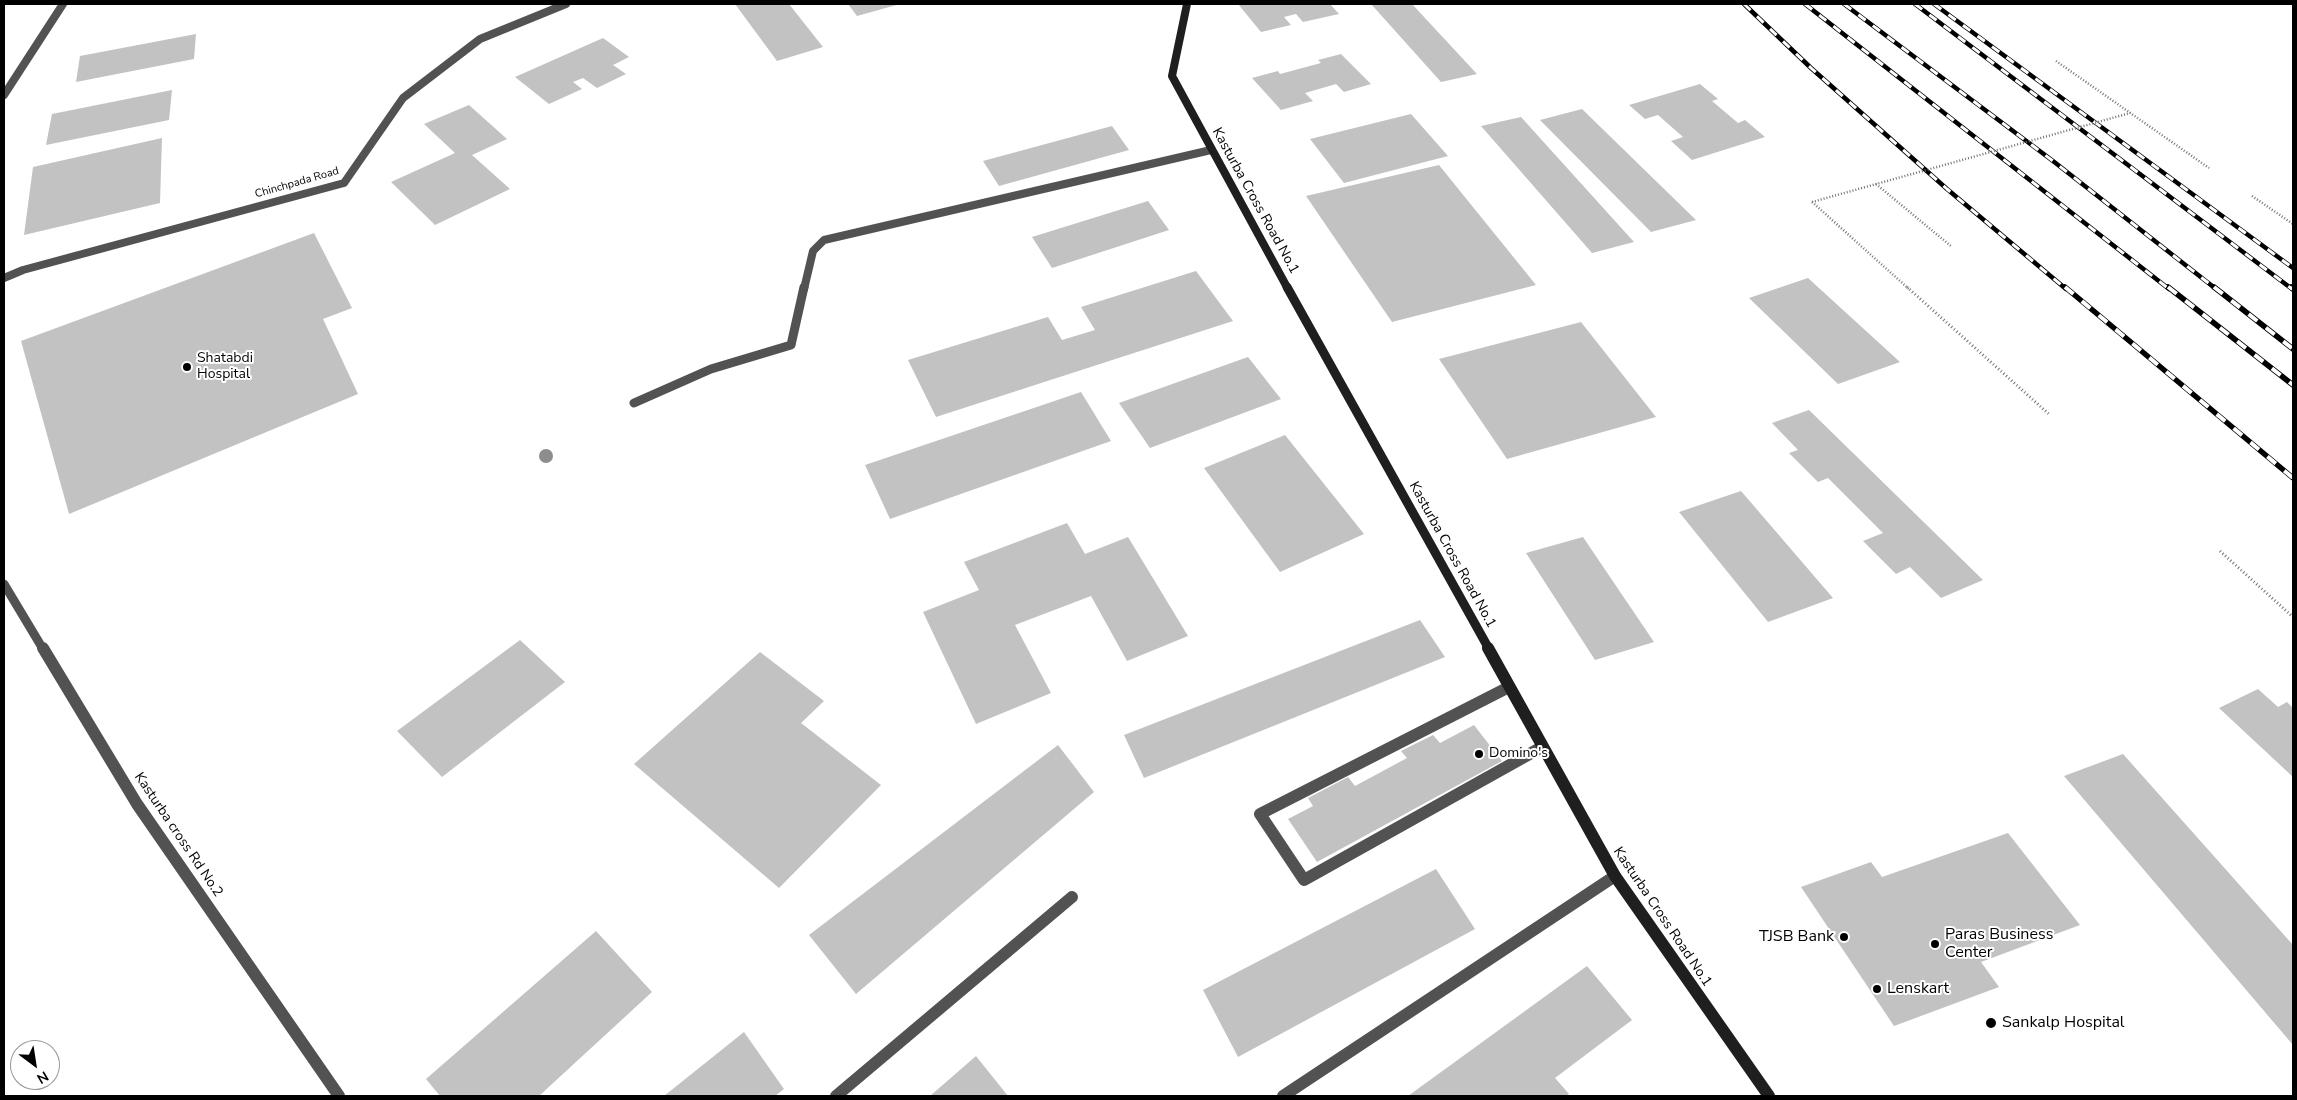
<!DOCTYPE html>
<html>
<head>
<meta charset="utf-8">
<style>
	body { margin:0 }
	#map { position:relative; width:2297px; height:1100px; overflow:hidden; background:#fff; font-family:"Nunito Sans",sans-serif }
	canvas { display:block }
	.frame { position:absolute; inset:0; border:5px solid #000; pointer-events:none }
	.north { position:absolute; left:10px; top:1040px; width:50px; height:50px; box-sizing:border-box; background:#fff; border:1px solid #999; border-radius:50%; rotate:149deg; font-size:14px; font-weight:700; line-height:20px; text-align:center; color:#000 }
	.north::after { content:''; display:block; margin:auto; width:18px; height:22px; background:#000; clip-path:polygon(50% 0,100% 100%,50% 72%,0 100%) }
</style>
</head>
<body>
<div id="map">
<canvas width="2297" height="1100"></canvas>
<div class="frame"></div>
<div class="north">N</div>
</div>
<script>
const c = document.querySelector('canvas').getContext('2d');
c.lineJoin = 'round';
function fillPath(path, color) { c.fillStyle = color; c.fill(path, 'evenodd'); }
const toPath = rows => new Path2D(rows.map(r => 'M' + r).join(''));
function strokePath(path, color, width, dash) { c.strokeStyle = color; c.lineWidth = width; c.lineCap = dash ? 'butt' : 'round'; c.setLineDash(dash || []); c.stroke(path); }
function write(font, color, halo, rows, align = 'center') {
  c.font = font + ' "Nunito Sans",sans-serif'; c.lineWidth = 4; c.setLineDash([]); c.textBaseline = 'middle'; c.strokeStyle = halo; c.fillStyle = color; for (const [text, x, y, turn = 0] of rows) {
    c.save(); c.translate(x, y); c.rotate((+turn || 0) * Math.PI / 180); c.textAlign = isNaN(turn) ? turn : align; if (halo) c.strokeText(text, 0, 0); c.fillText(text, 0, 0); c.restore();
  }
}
fillPath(toPath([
	[735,4,789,4,823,47,777,61],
	[848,4,900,4,857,16],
	[1238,4,1330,4,1339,14,1303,22,1296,14,1284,17,1291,25,1261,32],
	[1371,4,1412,4,1477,74,1441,82],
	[196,34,194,59,76,82,80,56],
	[603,38,629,57,613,65,626,74,597,88,583,78,573,82,582,89,549,104,515,77],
	[1341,54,1371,84,1344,92,1336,84,1305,93,1313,101,1281,110,1252,78,1278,71,1280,74,1321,63,1318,60],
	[1700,84,1718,99,1712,101,1738,123,1745,120,1765,137,1692,160,1671,141,1683,137,1658,115,1645,119,1629,105],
	[172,90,169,120,46,145,52,114],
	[469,105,507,139,472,155,510,189,435,225,391,182,455,153,424,124],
	[1582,109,1696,220,1651,232,1540,120],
	[1411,114,1448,156,1344,183,1310,139],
	[1521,117,1634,242,1592,253,1481,126],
	[1112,126,1129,150,999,186,983,161],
	[162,138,160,203,24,235,33,167],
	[1439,165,1536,285,1392,322,1306,196],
	[1148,201,1169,230,1052,268,1032,237],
	[314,233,352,308,323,319,358,394,69,514,21,341],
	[1196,271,1233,321,936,417,908,360,1048,317,1062,340,1095,330,1081,307],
	[1808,278,1900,362,1838,384,1749,298],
	[1581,322,1656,417,1507,459,1439,359],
	[1248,357,1281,399,1150,448,1119,403],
	[1081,392,1111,441,890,519,865,465],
	[1809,410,1983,580,1941,598,1910,567,1896,574,1863,541,1883,533,1828,478,1818,482,1789,453,1798,450,1772,423],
	[1285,435,1364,534,1280,572,1204,468],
	[1741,491,1833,598,1768,622,1679,512],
	[1067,523,1085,554,1128,537,1188,636,1127,661,1091,596,1015,625,1051,693,976,724,923,612,979,590,964,562],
	[1583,537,1654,642,1595,660,1526,553],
	[1420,620,1445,657,1144,778,1124,735],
	[520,640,565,682,442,777,397,731],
	[760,652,824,701,801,723,881,785,779,888,634,764],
	[2258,689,2278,707,2287,702,2293,708,2293,777,2219,708],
	[1474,725,1502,761,1317,862,1288,819,1313,806,1308,798,1348,777,1355,786,1407,758,1401,751,1433,735,1440,743],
	[1058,745,1094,792,856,994,809,935],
	[2123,754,2293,945,2293,1045,2064,776],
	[2008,833,2080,925,1981,962,1999,987,1894,1026,1801,887,1871,862,1882,877],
	[1436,869,1475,929,1238,1057,1203,990],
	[596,931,652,992,539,1096,440,1096,426,1079],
	[1587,966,1632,1020,1555,1078,1569,1094,1566,1096,1408,1096],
	[744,1032,784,1089,775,1096,664,1096],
	[976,1056,1008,1096,930,1096]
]), '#c2c2c2');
strokePath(toPath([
	[2056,61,2209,168],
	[1876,184,1952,247],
	[2252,196,2293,224],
	[1812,202,1909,289]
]), '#747474', 2.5, [1, 2]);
strokePath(toPath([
	[1907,287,2050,415],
	[2220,551,2293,617]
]), '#747474', 3, [1, 2.5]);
strokePath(toPath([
	[1509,687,1260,814,1304,880,1542,747],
	[1283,1096,1615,876]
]), '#525252', 12);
strokePath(toPath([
	[4,95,63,4],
	[4,278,23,270,344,183,403,98,480,39,566,4],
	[804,289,813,251,824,240,1211,150]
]), '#525252', 8);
strokePath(toPath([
	[634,403,711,369,791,345,804,287],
	[4,584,43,649]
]), '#525252', 9);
strokePath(toPath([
	[43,648,137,804,339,1096],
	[836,1096,1072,897]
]), '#525252', 12);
strokePath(toPath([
	[1187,4,1172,76,1288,289]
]), '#1f1f1f', 8);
strokePath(toPath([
	[1287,287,1489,649]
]), '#1f1f1f', 9);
strokePath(toPath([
	[1488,648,1615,876,1769,1096]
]), '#1f1f1f', 12);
const railFar1 = toPath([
	[1744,4,1811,68,1947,189,2066,289],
	[1805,4,2169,289],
	[1844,4,2053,161,2216,289],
	[1915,4,2292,289],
	[1934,4,2293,268]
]);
const rail = toPath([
	[2065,287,2293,478],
	[2168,287,2293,385],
	[2214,287,2293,349],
	[2291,287,2293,289]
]);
strokePath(railFar1, '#000', 4.5);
strokePath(rail, '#000', 5.5);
strokePath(railFar1, '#fff', 3, [9]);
strokePath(rail, '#fff', 4, [11]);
strokePath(toPath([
	[1812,202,2130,113]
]), '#747474', 2.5, [1, 2]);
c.fillStyle = '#8d8d8d';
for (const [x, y] of [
	[546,456]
]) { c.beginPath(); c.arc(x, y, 7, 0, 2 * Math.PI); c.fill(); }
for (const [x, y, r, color] of [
	[187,367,5,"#000"],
	[1479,754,5,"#000"],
	[1844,937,5,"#000"],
	[1935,944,5,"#000"],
	[1877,989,5,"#000"],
	[1991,1023,6,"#000"]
]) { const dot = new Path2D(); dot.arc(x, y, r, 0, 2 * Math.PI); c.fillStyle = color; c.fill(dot); strokePath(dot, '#fff', 2); }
write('11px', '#000', '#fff', [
	["Chinchpada Road",297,183,-16]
]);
write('14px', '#000', '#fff', [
	["Kasturba Cross Road No.1",1255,201,61],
	["Kasturba Cross Road No.1",1452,555,61],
	["Kasturba cross Rd No.2",178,835,56],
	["Kasturba Cross Road No.1",1662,917,56]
]);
write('14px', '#000', '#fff', [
	["Shatabdi",197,359],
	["Hospital",197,375],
	["Domino's",1489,754]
], 'left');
write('16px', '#000', '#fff', [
	["Paras Business",1945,935],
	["Center",1945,953],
	["TJSB Bank",1834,937,"right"],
	["Lenskart",1887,989],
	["Sankalp Hospital",2002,1023]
], 'left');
</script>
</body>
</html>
